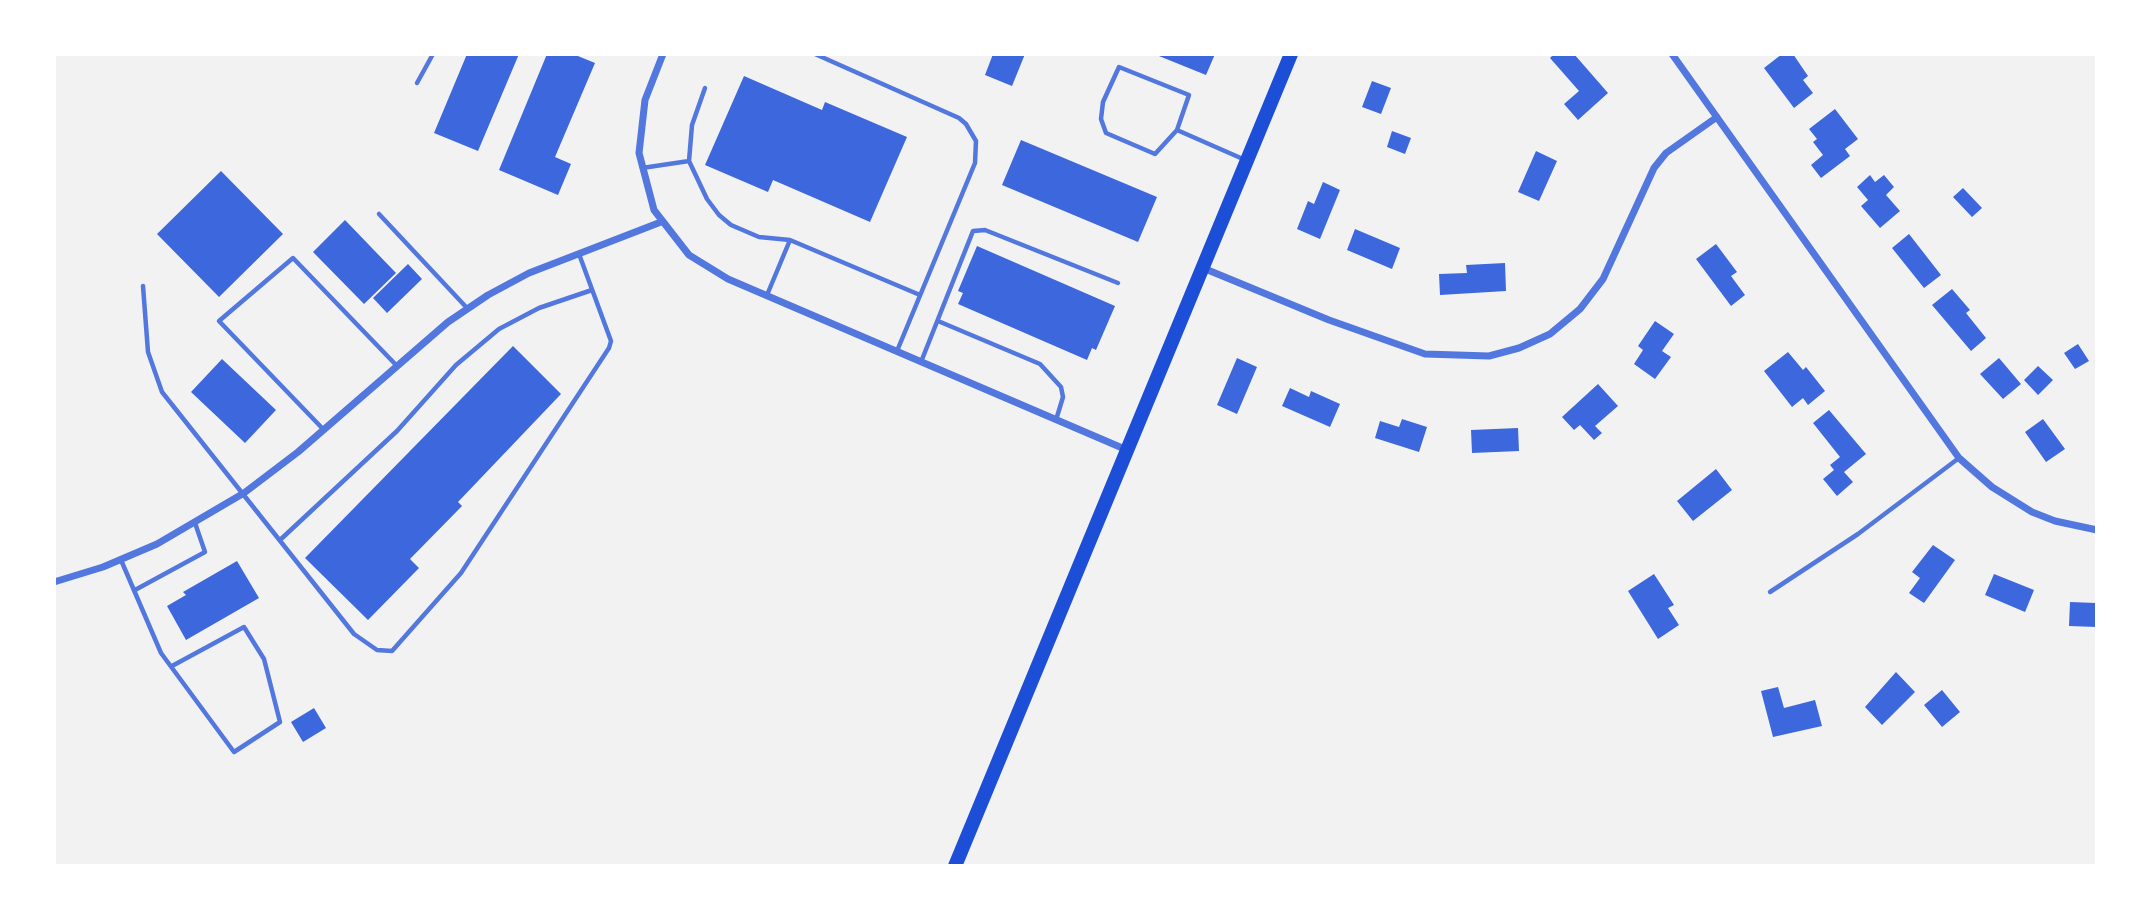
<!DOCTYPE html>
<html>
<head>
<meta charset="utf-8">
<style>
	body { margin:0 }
	#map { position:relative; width:2151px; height:920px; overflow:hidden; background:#f2f2f2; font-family:"Source Serif 4",serif }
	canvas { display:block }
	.frame { position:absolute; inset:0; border:56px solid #fff; pointer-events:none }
</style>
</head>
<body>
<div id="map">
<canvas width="2151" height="920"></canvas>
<div class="frame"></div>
</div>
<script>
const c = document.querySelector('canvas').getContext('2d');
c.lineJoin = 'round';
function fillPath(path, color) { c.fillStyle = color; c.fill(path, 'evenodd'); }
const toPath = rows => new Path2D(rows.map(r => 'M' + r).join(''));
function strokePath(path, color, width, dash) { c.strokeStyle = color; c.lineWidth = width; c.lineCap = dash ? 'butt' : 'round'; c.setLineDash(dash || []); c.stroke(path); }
fillPath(toPath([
	[467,54,519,54,478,151,434,133],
	[547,54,573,54,595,63,555,157,571,164,558,195,499,170],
	[993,54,1025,54,1012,86,985,75],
	[1154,54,1215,54,1206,75],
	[1554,54,1574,54,1608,93,1578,120,1564,104,1579,91,1550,58],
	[1782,54,1793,54,1808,76,1803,80,1813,93,1794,108,1764,68],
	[744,76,822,110,825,102,907,137,870,222,773,180,768,192,705,165],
	[1372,81,1391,88,1381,114,1362,107],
	[1835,109,1858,139,1845,149,1850,156,1821,178,1811,165,1823,155,1813,142,1817,139,1809,129],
	[1392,131,1411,138,1405,154,1387,147],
	[1021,140,1157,197,1138,242,1002,185],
	[1536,151,1557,161,1539,201,1518,192],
	[221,171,283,234,219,297,157,234],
	[1870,175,1875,182,1884,175,1894,187,1886,195,1900,211,1880,228,1861,206,1868,200,1857,187],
	[1323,182,1340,190,1320,239,1297,229,1308,201,1314,204],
	[1963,188,1982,208,1972,217,1953,197],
	[345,220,396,273,364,304,313,252],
	[1355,229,1400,248,1392,269,1347,250],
	[1909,234,1941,275,1924,288,1892,248],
	[1716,244,1737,272,1731,276,1745,295,1731,306,1696,259],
	[977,246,1115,306,1096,350,1092,348,1087,360,958,304,963,293,958,291],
	[1505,263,1506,291,1440,295,1439,274,1467,273,1466,265],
	[408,264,422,279,387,313,373,298],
	[1952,289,1970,310,1966,313,1986,338,1971,351,1932,305],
	[1655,321,1674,334,1662,351,1671,357,1655,379,1634,364,1643,350,1638,346],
	[2078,344,2089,361,2075,369,2064,353],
	[513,346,561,394,458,502,462,506,410,559,419,568,368,620,305,558],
	[1788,352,1803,370,1806,367,1825,391,1808,405,1803,398,1792,407,1764,371],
	[1237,358,1257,367,1237,414,1217,405],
	[1999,358,2021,384,2003,399,1980,374],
	[222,359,276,410,245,443,191,392],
	[2038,366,2053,380,2038,395,2024,380],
	[1598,384,1618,406,1595,426,1602,433,1594,440,1580,425,1574,430,1562,417],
	[1290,388,1309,397,1311,391,1340,404,1330,427,1282,406],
	[1829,410,1866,454,1844,472,1853,482,1837,496,1823,479,1834,470,1830,465,1840,457,1813,423],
	[1402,419,1427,427,1419,452,1375,438,1380,421,1399,427],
	[2043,419,2065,449,2046,462,2025,432],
	[1518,428,1519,451,1472,453,1471,430],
	[1716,469,1732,490,1693,521,1677,501],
	[1933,545,1955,560,1924,603,1909,593,1920,578,1912,572],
	[237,561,259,598,186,640,167,606,186,595,183,592],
	[1654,574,1674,605,1668,608,1679,625,1658,639,1628,591],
	[1994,574,2034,590,2025,612,1985,595],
	[2070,602,2096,603,2097,627,2069,626],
	[1896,672,1915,692,1882,725,1865,707],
	[1778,687,1784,708,1815,700,1822,726,1773,737,1761,691],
	[1942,690,1960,712,1942,727,1924,705],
	[314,708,326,728,303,742,291,722]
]), '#3d67dc');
strokePath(toPath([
	[815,54,959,118,966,124,976,141,975,163,897,351],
	[417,83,433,54],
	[1177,130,1189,95,1119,67,1103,102,1101,119,1106,133,1155,154,1177,130,1243,159],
	[689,161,692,125,705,88],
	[642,168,689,161,707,199,719,215,731,225,759,237,790,240,920,295],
	[379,214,467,308],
	[143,286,148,352,162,392,354,634,377,650,392,651,461,573,609,348,611,341,579,254],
	[767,295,790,240],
	[938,321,1040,364,1061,387,1063,397,1056,420],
	[921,362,973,231,985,230,1118,283],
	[323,429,219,321,293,258,397,366],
	[280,540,397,431,456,365,499,329,539,308,592,290],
	[121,560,161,653,234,752,280,722,264,659,244,627,172,666],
	[135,590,205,552,195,523],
	[1770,592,1858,534,1959,458]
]), '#5277de', 4.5);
strokePath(toPath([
	[663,54,645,100,639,153,654,210,689,255,728,279,1127,450],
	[1672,54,1959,458,1992,487,2032,512,2055,521,2097,530],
	[1203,268,1329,320,1425,354,1489,356,1519,348,1550,334,1580,309,1603,279,1654,168,1666,153,1717,117],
	[54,582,103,567,157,544,244,493,298,452,448,322,488,295,529,273,661,222]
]), '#5277de', 7);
strokePath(toPath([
	[955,866,1291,54]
]), '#1d4ed8', 14);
</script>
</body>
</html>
